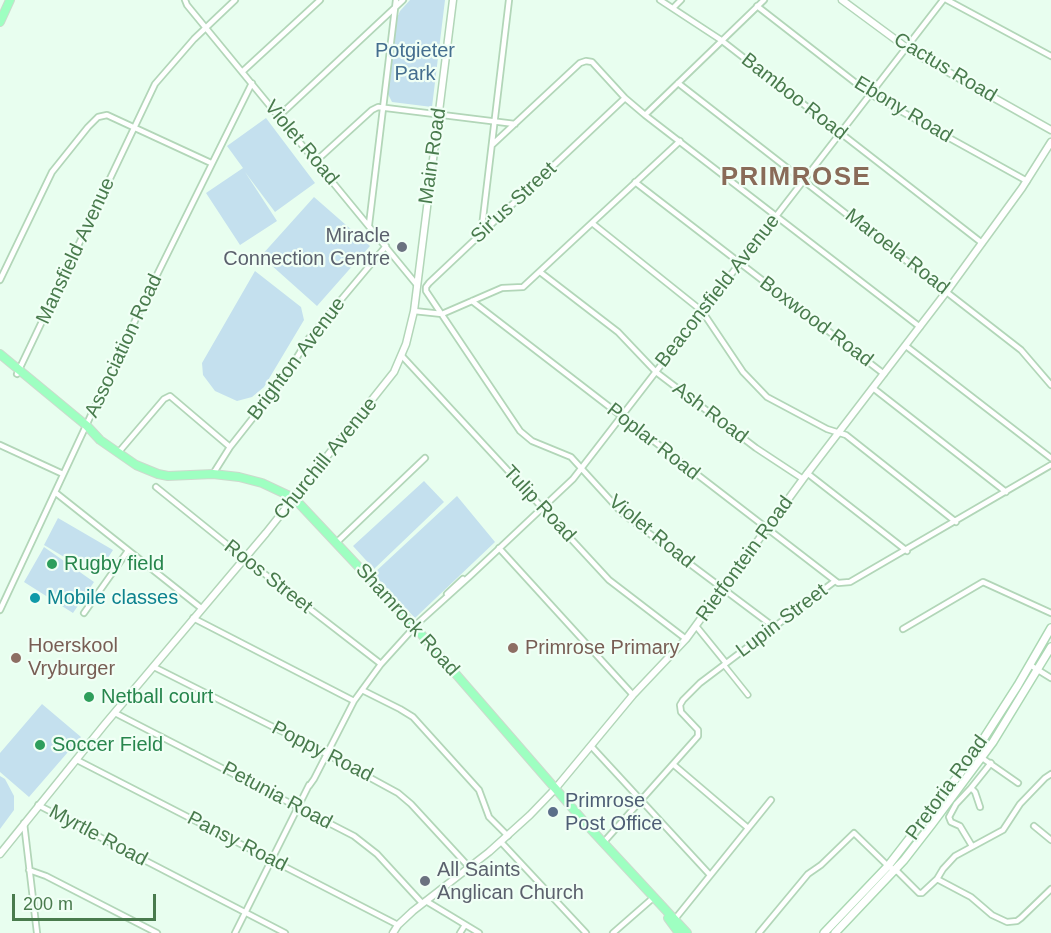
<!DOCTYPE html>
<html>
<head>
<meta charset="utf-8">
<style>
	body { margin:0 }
	#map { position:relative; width:1051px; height:933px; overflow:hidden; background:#e8feef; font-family:Arial,sans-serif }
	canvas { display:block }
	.scale { position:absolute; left:12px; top:894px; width:144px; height:27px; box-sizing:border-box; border:3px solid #497b4d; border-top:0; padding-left:8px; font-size:18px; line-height:21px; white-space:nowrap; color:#497b4d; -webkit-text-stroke:4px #f0fff5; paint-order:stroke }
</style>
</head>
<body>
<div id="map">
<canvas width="1051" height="933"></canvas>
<div class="scale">200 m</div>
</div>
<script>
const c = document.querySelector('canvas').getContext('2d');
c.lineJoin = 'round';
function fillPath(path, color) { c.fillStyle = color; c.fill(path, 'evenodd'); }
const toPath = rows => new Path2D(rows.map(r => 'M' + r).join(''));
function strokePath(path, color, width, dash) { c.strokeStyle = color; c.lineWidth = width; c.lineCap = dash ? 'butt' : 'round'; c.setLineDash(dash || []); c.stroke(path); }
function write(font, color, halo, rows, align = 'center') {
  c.font = font + ' Arial,sans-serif'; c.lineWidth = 4.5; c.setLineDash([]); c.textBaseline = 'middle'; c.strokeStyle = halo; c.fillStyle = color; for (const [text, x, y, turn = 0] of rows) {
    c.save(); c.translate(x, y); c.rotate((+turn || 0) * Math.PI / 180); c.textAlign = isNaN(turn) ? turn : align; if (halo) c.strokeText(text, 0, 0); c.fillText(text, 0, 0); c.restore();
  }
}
fillPath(toPath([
	[410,0,445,0,432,107,392,102,388,94,397,18,400,11],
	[266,118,315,183,275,212,245,172,277,221,240,245,206,193,243,168,227,146],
	[314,197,370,246,317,306,261,256],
	[255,271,301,307,304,320,264,387,252,397,237,401,215,391,203,375,202,363],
	[424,481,444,502,374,569,353,546],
	[457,496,495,542,415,618,373,574],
	[58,518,113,550,96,576,44,545],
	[44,547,94,582,73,613,24,582],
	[42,704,81,737,29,797,0,772,0,753],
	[0,776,5,779,14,796,14,810,0,829]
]), '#c4e0ee');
const pedestrian = toPath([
	[724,665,748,695]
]);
const minor = toPath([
	[185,0,187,5,417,285],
	[660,0,721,40,982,243],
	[947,0,1051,56],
	[757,6,870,94,1027,181],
	[673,8,681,0],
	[242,72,320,0],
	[678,83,1021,350,1051,385],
	[625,98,429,283,426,287,426,291,520,431,532,441,571,457,622,513,774,627],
	[645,115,764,0],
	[279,116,403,0],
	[492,145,580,63,586,61,592,62,625,98,645,115,920,327],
	[316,161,372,110,378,107,515,124],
	[635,182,884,374],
	[592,223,702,311,743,372,767,397,827,429,846,435,956,522],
	[369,225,396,0],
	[481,235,509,0],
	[540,272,618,332,656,372,756,448,803,479],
	[0,280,52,172,88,127,98,117,107,115,211,163],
	[472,301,838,583,850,582,1051,465],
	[414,311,442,314,502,288,523,287,680,141],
	[906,346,1051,458],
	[402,356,609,580,686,639],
	[17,374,155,84,194,39,235,0],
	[873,388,1006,492],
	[0,445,63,474],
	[118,453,164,399,170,396,230,447],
	[807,473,907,551],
	[213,474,230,447,282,381,309,338,386,246],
	[156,487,244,558,381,664],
	[56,493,201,608],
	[336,543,425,458],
	[499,548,633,695],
	[447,594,463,579],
	[0,610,147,295,252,83],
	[84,613,127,552],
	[193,618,354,701],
	[696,626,726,663],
	[903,629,983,582,1051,613],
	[1030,665,1051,678],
	[154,667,321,751,398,793,411,804,469,867],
	[362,690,400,709,413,717,422,727,479,790,489,817,508,836],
	[115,713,354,836,377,854,422,903],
	[591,746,710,875],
	[975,753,1018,783],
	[77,760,398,925],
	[674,765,748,828],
	[309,786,314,779,354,701,381,664,419,622,470,576,573,479,943,0],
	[971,788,956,804,949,817,951,822,960,826,972,846],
	[38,805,285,933],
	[980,807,975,792,971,788,991,763],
	[24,823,37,933],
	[1034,826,1051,840],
	[501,842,586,933],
	[603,843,698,736,698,730,681,712,680,705,683,700,700,683,835,581],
	[29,870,46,876,157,933],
	[937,879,971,897,992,915,1007,922,1017,921,1021,918,1051,889],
	[426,901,479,933],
	[675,919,771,800],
	[235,933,309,785],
	[460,933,465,925],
	[613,933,653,898],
	[759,933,808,874,821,865,854,833,888,866,898,872,919,893,922,893,937,879,943,869,955,856,1003,830,1020,804,1045,778,1051,774]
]);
const tertiary = toPath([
	[842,0,911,51,1051,130],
	[0,854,105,724,266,533,394,372,406,344,414,311,453,0],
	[393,933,398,925,413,911,489,852,530,815,555,789,633,695,686,639,803,479,947,291,1022,188,1051,142]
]);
const secondary = toPath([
	[824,933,888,866,968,763,1018,685,1051,628],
	[835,933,904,860,932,824,993,742,1051,647]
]);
const primary = toPath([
	[0,22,10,0],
	[0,354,87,426,100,440,136,465,158,474,168,476,213,474,239,477,262,483,294,498,415,627,587,825,687,933],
	[668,918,679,933]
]);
strokePath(pedestrian, '#b2d6b8', 7);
strokePath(minor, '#b2d6b8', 8);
strokePath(tertiary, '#b2d6b8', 9);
strokePath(secondary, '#abd8b3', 10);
strokePath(primary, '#ccdacd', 10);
strokePath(pedestrian, '#fff', 4);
strokePath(minor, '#fff', 4.5);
strokePath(tertiary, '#fff', 6);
strokePath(secondary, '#fff', 7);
strokePath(primary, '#9effc1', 8);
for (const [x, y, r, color] of [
	[402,247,6,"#6b7280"],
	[52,564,6,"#2e9e5b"],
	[35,598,6,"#0f9aa8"],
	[513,648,6,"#8d6e63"],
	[16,658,6,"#8d6e63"],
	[89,697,6,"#2e9e5b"],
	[40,745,6,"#2e9e5b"],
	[553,812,6,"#5c6f8a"],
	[425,881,6,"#6b7280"]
]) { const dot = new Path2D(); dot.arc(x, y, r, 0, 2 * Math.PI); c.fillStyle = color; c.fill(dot); strokePath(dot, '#f0fff5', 2); }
write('20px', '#446e8f', '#f0fff5', [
	["Potgieter",415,51],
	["Park",415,74]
]);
write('20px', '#497b4d', '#f0fff5', [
	["Cactus Road",945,68,31],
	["Bamboo Road",794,97,38],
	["Ebony Road",903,110,31],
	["Violet Road",301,143,50],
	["Main Road",433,156,-82],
	["Sir'us Street",514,203,-43],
	["Mansfield Avenue",76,251,-65],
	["Maroela Road",897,252,38],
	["Beaconsfield Avenue",718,291,-52],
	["Boxwood Road",816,322,37],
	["Association Road",124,346,-65],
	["Brighton Avenue",297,359,-53],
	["Ash Road",710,413,37],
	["Poplar Road",653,442,38],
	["Churchill Avenue",326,459,-51],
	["Tulip Road",539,504,47],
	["Violet Road",651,532,39],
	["Rietfontein Road",745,559,-54],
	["Roos Street",268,577,38],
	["Shamrock Road",407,620,48],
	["Lupin Street",782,621,-37],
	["Poppy Road",322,752,27],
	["Pretoria Road",947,788,-54],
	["Petunia Road",277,796,28],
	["Myrtle Road",98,836,28],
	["Pansy Road",237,842,27]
]);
write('20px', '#5b616d', '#f0fff5', [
	["Miracle",390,236],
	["Connection Centre",390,259],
	["All Saints",437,870,"left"],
	["Anglican Church",437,893,"left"]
], 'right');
write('20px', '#27864d', '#f0fff5', [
	["Rugby field",64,564],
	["Netball court",101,697],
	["Soccer Field",52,745]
], 'left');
write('20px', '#0d838f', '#f0fff5', [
	["Mobile classes",47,598]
], 'left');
write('20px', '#785e54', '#f0fff5', [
	["Hoerskool",28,646],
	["Vryburger",28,669],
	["Primrose Primary",525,648]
], 'left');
write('20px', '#4e5e75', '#f0fff5', [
	["Primrose",565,801],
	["Post Office",565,824]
], 'left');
c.letterSpacing = '1.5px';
write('bold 26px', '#896b58', '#f0fff5', [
	["PRIMROSE",796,178]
]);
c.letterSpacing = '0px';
</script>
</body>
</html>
